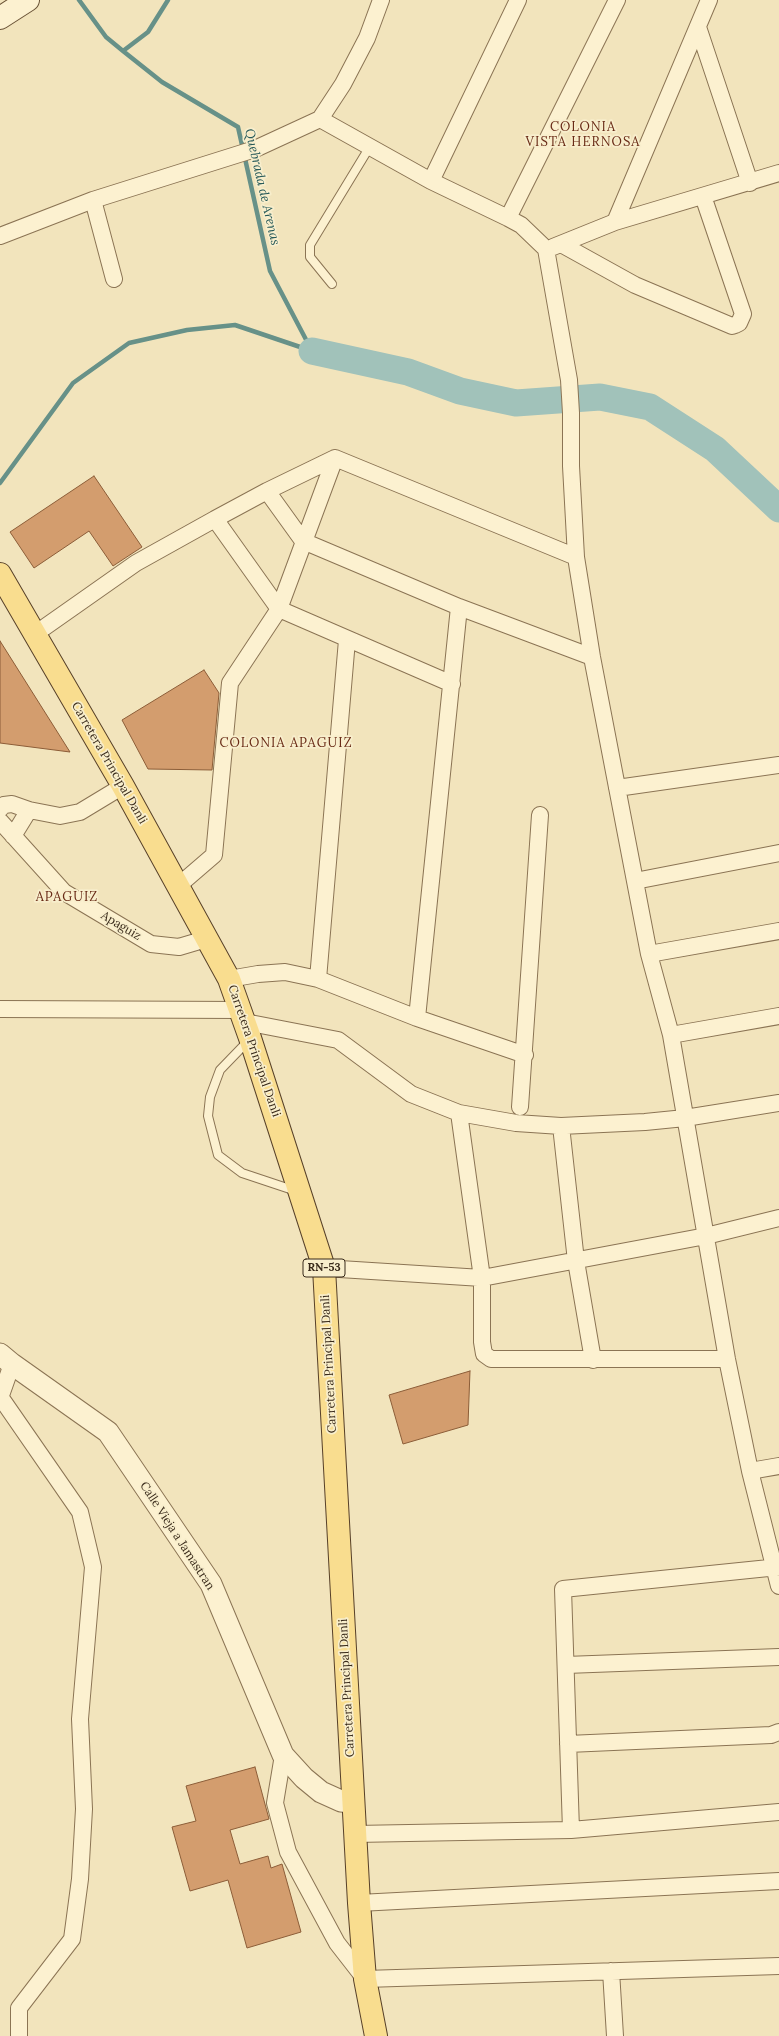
<!DOCTYPE html>
<html>
<head>
<meta charset="utf-8">
<style>
	body { margin:0 }
	canvas { display:block; background:#f2e4bc }
</style>
</head>
<body>
<canvas width="779" height="2036"></canvas>
<script>
const c = document.querySelector('canvas').getContext('2d');
c.lineJoin = 'round';
const toPath = rows => new Path2D(rows.map(r => 'M' + r).join(''));
function strokePath(path, color, width, dash) { c.strokeStyle = color; c.lineWidth = width; c.lineCap = dash ? 'butt' : 'round'; c.setLineDash(dash || []); c.stroke(path); }
function fillPath(path, color) { c.fillStyle = color; c.fill(path, 'evenodd'); }
function write(font, color, halo, rows, align = 'center') {
  c.font = font + ' Lora,serif'; c.lineWidth = 3.5; c.setLineDash([]); c.textBaseline = 'middle'; c.strokeStyle = halo; c.fillStyle = color; for (const [text, x, y, turn = 0] of rows) {
    c.save(); c.translate(x, y); c.rotate((+turn || 0) * Math.PI / 180); c.textAlign = isNaN(turn) ? turn : align; if (halo) c.strokeText(text, 0, 0); c.fillText(text, 0, 0); c.restore();
  }
}
strokePath(toPath([
	[79,0,106,37,123,51,162,82,238,127,270,271,312,351],
	[123,51,148,32,168,0],
	[0,483,73,383,129,343,187,330,235,325,312,351]
]), '#679188', 4.5);
strokePath(toPath([
	[312,351,408,372,460,391,516,403,600,397,650,407,715,449,779,509]
]), '#a1c2ba', 27);
const building = toPath([
	[94,476,142,547,113,566,89,531,34,568,10,532,94,476],
	[0,641,70,752,0,743,0,641],
	[204,670,219,693,212,770,148,769,122,720,204,670],
	[470,1371,468,1425,403,1444,389,1395,470,1371],
	[255,1767,269,1819,230,1830,240,1864,268,1856,271,1868,282,1864,301,1932,247,1948,228,1880,190,1891,172,1827,196,1821,186,1786,255,1767]
]);
fillPath(building, '#d39d6e');
strokePath(building, '#8c5d38', 1);
const service = toPath([
	[332,284,310,257,310,245,369,148],
	[249,1040,220,1070,210,1097,208,1116,218,1155,242,1173,296,1191]
]);
const minor = toPath([
	[698,27,750,183],
	[320,119,431,181,508,218,521,225,546,249,569,380,571,413,571,466,576,557,592,657,649,954,671,1035,727,1359,750,1471,779,1586],
	[431,181,518,0],
	[93,200,114,279],
	[508,218,617,0],
	[615,222,709,0],
	[0,236,93,200,255,149,320,119,343,84,367,38,381,0],
	[561,244,635,285,732,326,735,325,739,323,743,314,703,196],
	[553,247,615,222,779,173],
	[267,491,335,458,576,557],
	[215,519,267,491,303,541,459,607,592,657],
	[35,634,136,563,215,519,279,609,452,684],
	[617,788,779,765],
	[0,809,4,805,12,804,29,810,60,816,80,812,123,786],
	[0,821,64,892,151,944,179,947,206,939],
	[13,836,29,810],
	[635,881,779,853],
	[178,886,214,855,230,683,279,609,335,458],
	[649,954,779,931],
	[229,979,258,974,285,972,318,979,417,1018,525,1055],
	[318,979,347,640],
	[0,1009,241,1010],
	[417,1018,459,607],
	[245,1022,338,1040,411,1094,459,1113,516,1123,561,1126,645,1122,685,1118,779,1103],
	[671,1035,779,1016],
	[520,1107,540,815],
	[459,1113,482,1278,482,1342,484,1354,491,1359,727,1359],
	[561,1126,576,1261,593,1360],
	[324,1268,482,1278,706,1236,779,1218],
	[0,1398,12,1364],
	[1,1398,80,1512,93,1567,80,1719,84,1809,80,1879,72,1939,19,2008,19,2036],
	[750,1471,779,1466],
	[566,1665,779,1657],
	[568,1744,771,1735,779,1732],
	[283,1755,275,1803,288,1852,337,1943,365,1979,779,1966],
	[571,1830,563,1589,779,1567],
	[355,1834,571,1830,779,1812],
	[359,1903,779,1881],
	[611,1971,615,2036]
]);
const tertiary = toPath([
	[0,1354,12,1364,108,1432,211,1584,283,1755,304,1778,321,1792,341,1801,352,1802]
]);
const secondary = toPath([
	[0,18,28,0]
]);
const primary = toPath([
	[0,574,123,786,229,979,250,1038,324,1268,359,1903,365,1979,376,2036]
]);
strokePath(service, '#8b7454', 10);
strokePath(minor, '#8b7454', 18);
strokePath(tertiary, '#8b7454', 23);
strokePath(secondary, '#6c5538', 24);
strokePath(primary, '#584129', 24);
strokePath(service, '#fcf1d0', 8);
strokePath(minor, '#fcf1d0', 16);
strokePath(tertiary, '#fcf1d0', 21);
strokePath(secondary, '#fcf1d0', 22);
strokePath(primary, '#f9dd8f', 22);
for (const [x, y, w] of [
	[324,1268,42]
]) { const box = new Path2D(); box.roundRect(x - w / 2, y - 9, w, 18, 3); c.fillStyle = '#f8eecc'; c.fill(box); strokePath(box, '#392a1a', 1); }
write('bold 11px', '#392a1a', null, [
	["RN-53",324,1268]
]);
write('12px', '#392a1a', '#f8eecc', [
	["Carretera Principal Danli",109,763,60],
	["Apaguiz",121,926,31],
	["Carretera Principal Danli",254,1051,71],
	["Carretera Principal Danli",329,1364,-93],
	["Calle Vieja a Jamastran",177,1536,57],
	["Carretera Principal Danli",347,1688,-93]
]);
c.letterSpacing = '1px';
write('13px', '#692b16', '#f8eecc', [
	["COLONIA",583,127],
	["VISTA HERNOSA",583,142],
	["COLONIA APAGUIZ",286,743],
	["APAGUIZ",67,897]
]);
c.letterSpacing = '0px';
write('italic 13px', '#285a59', '#f8eecc', [
	["Quebrada de Arenas",262,187,77]
]);
</script>
</body>
</html>
